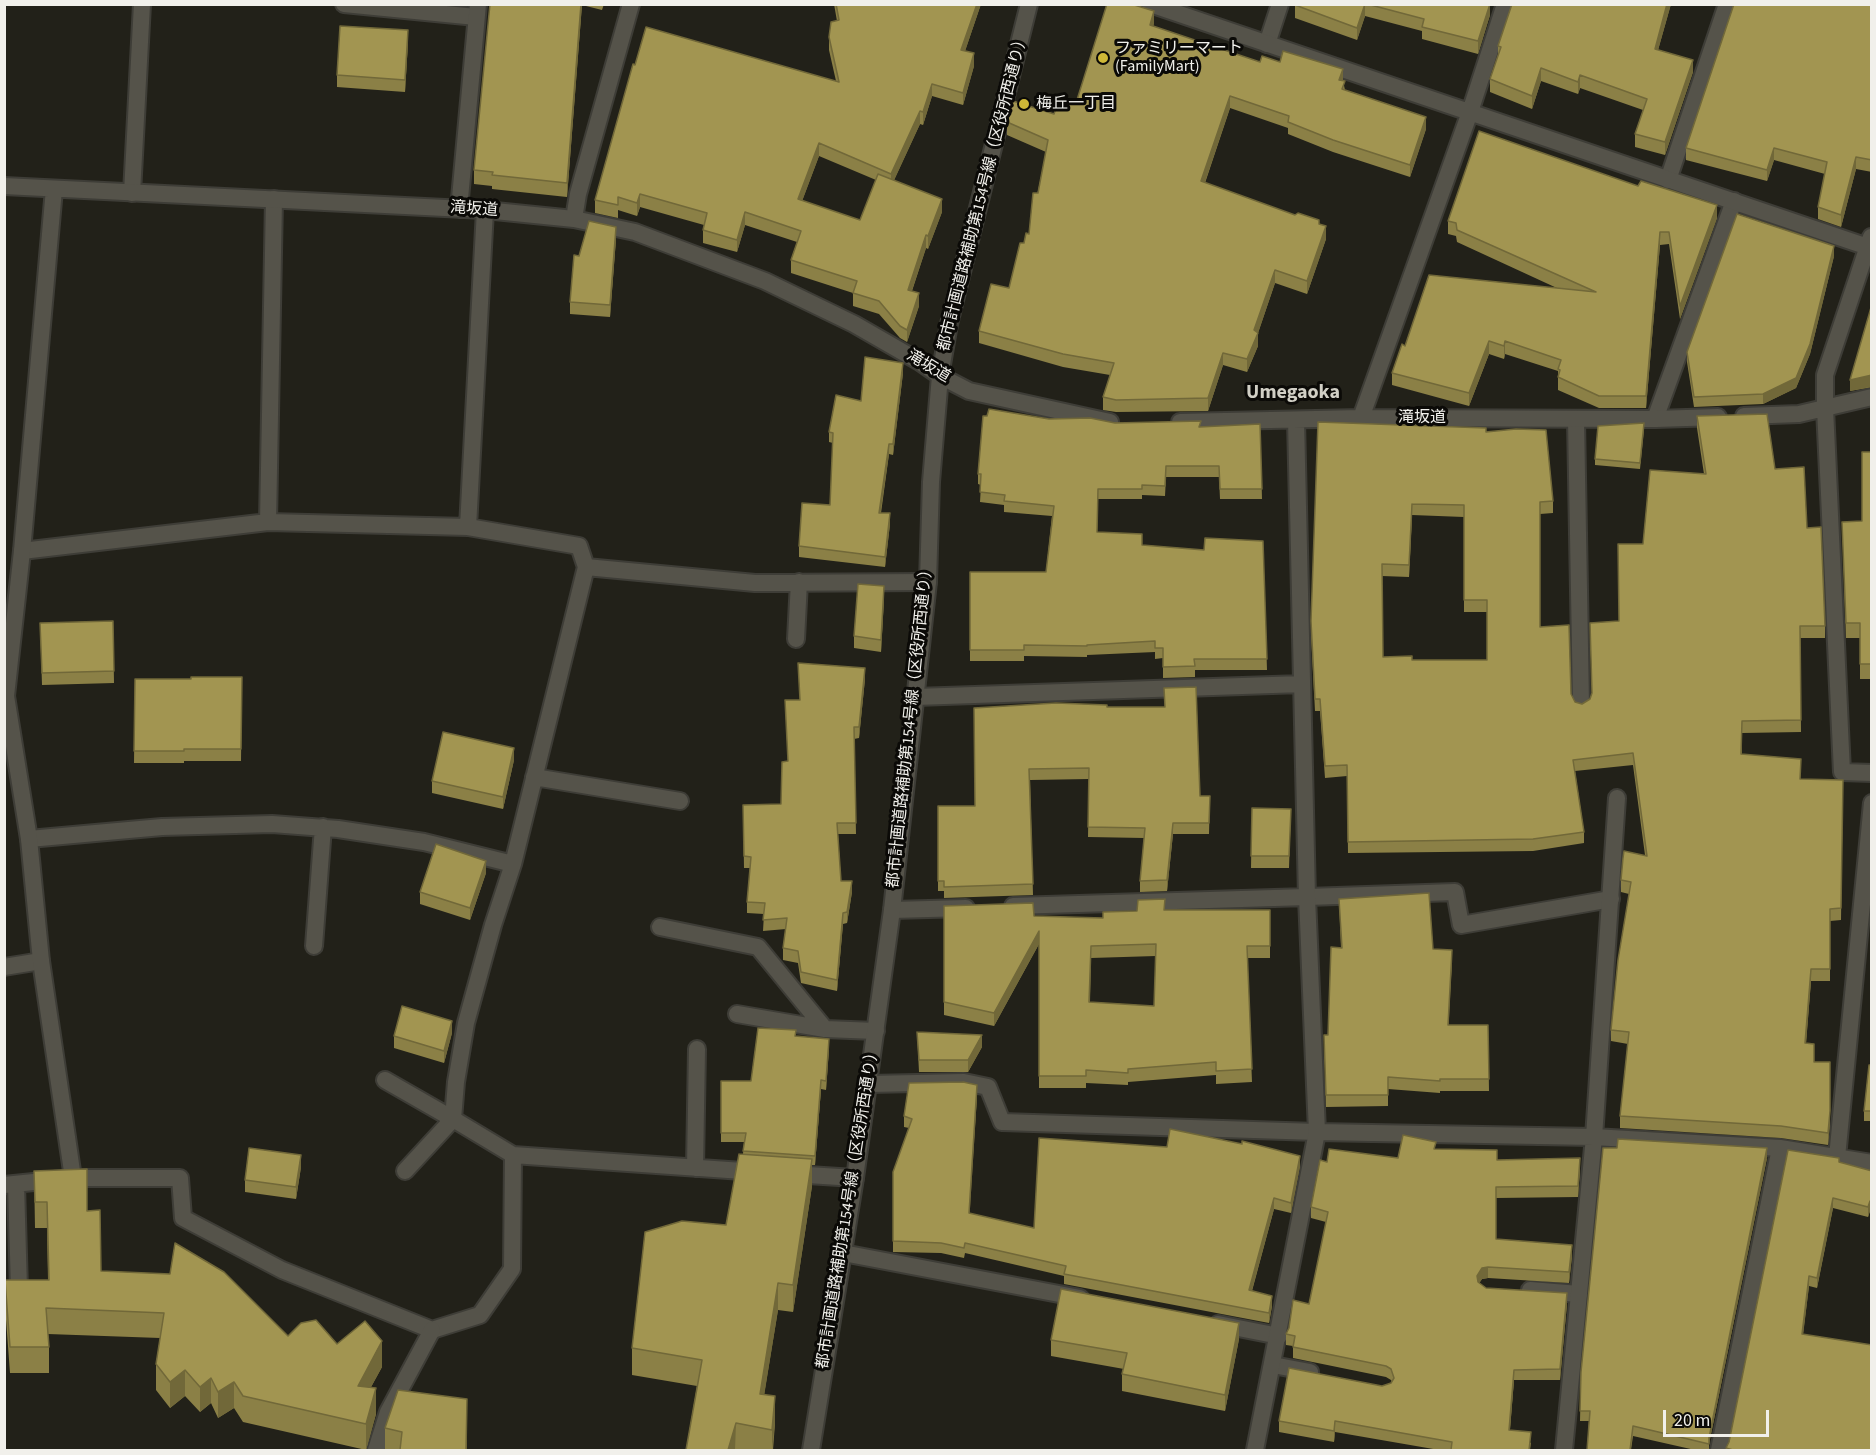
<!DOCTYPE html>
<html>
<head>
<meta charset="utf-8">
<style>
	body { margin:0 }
	#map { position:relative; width:1876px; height:1455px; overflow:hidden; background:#222119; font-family:"Source Sans 3",sans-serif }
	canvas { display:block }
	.frame { position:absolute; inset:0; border:6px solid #f1f0eb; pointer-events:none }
	.scale { position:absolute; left:1663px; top:1410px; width:106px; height:27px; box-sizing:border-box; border:3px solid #f1f0eb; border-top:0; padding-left:8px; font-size:18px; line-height:21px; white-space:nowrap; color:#f1f0eb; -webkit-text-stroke:4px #0b0a07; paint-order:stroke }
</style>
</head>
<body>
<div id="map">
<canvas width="1876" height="1455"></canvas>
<div class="frame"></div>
<div class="scale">20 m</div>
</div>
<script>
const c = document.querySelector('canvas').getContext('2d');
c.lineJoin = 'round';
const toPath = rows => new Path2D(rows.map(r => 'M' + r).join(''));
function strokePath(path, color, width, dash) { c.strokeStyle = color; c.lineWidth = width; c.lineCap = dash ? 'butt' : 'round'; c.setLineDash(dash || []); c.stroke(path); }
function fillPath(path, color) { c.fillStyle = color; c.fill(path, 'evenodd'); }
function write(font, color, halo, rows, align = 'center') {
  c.font = font + ' "Source Sans 3","Noto Sans JP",sans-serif'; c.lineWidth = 6; c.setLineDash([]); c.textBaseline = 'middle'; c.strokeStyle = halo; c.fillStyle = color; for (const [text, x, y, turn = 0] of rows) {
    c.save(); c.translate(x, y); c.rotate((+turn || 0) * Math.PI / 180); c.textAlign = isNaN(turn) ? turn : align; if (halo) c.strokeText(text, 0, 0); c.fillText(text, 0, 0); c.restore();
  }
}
const service = toPath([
	[344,4,476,17],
	[1267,44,1280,4],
	[1668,180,1727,4],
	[132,193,142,4],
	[1576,419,1581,705],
	[1655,419,1734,201],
	[268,522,274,199],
	[468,527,485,210],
	[22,551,268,522,468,527,579,546,586,567,513,864,493,925,466,1023,456,1082,453,1119,513,1155,757,1172],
	[586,567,755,583,928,582],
	[796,639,799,582],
	[534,777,680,801],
	[29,839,162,827,272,824,338,829,424,842,513,864],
	[1307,897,1455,892,1461,925,1611,899],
	[660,927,758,947,825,1029,876,1031],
	[314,946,323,827],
	[4,967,41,961],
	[737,1014,825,1029],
	[385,1080,453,1119,405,1171],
	[869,1084,964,1082,988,1087,1002,1122,1317,1132],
	[695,1168,697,1049],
	[792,1174,855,1178],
	[16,1184,19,1290],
	[4,1185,73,1178,180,1178,183,1218,282,1270,432,1330,480,1315,512,1269,513,1155],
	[843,1253,1080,1298],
	[1530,1290,1579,1294],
	[1218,1324,1279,1336],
	[1273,1365,1310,1372]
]);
const minor = toPath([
	[1150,4,1868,247],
	[4,186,485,210,574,219,635,232,765,281,854,324,920,362,940,376,969,391,1110,422],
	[54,189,22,551,6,696,29,839,41,961,73,1178],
	[459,209,478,4],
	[574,219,578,194,631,4],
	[1871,237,1825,375,1825,408,1842,772,1872,773],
	[1744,416,1799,414,1872,397],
	[1361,418,1470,112,1505,4],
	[1180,422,1361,418,1655,419,1718,417],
	[915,697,1302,684],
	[1013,906,1307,897],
	[892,910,966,908],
	[1317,1132,1594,1137,1780,1148,1872,1163],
	[1837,1157,1872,803],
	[376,1450,388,1412,432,1330],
	[1255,1450,1317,1132,1307,897,1296,420],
	[1564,1450,1594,1137,1617,798],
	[1719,1450,1780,1148]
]);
const tertiary = toPath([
	[811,1450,855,1178,892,910,928,582,931,482,940,376,949,324,1029,4]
]);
strokePath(service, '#3e3d37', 20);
strokePath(minor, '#3e3d37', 20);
strokePath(tertiary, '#3e3d37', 20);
strokePath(service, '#55534a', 16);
strokePath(minor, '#55534a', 16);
strokePath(tertiary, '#55534a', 16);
fillPath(toPath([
	[490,4,604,4,602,10,582,5,567,197,492,189,492,186,474,184,474,170],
	[834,4,981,4,965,51,974,66,963,105,932,96,923,125,920,124,894,180,942,212,928,249,926,248,912,291,919,306,907,342,900,338,879,314,853,306,853,293,791,273,791,260,797,242,745,225,737,252,703,243,703,230,704,225,640,207,637,216,618,210,618,218,595,213,595,200,836,81,829,50,829,37,837,21],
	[819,156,876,180,860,220,802,201],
	[1295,4,1490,4,1490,15,1478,54,1422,39,1422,31,1365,16,1357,40,1295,18],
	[1521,4,1671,4,1658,50,1693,72,1665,155,1635,147,1635,134,1643,110,1580,88,1578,94,1541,81,1532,109,1490,92,1490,79,1498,55,1498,46],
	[1872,4,1872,172,1856,169,1841,227,1818,219,1818,207,1825,174,1774,160,1767,181,1686,160,1686,148],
	[1154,24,1153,26,1260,62,1343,81,1345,90,1426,129,1410,177,1333,152,1288,134,1288,128,1230,108,1205,183,1319,224,1326,239,1307,294,1275,283,1258,333,1258,346,1247,372,1223,365,1208,411,1116,412,1103,410,1103,397,1110,375,1063,367,979,343,979,331,1009,288,1024,243,1029,234,1046,152,1007,135,1007,122,1054,114,1076,103],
	[408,42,405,92,337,87,337,75],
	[1717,218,1680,319,1669,244,1660,245,1646,408,1599,408,1558,390,1558,371,1505,354,1504,359,1489,354,1469,406,1392,385,1392,373,1405,346,1559,289,1457,242,1456,236,1448,234,1448,221],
	[616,239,610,317,570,314,570,302,579,256],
	[1834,256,1810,354,1796,388,1763,404,1694,407,1687,362,1687,352],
	[1872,304,1872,387,1850,391],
	[903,373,893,455,889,454,881,513,890,524,885,567,799,557,799,546,830,505,833,443,829,442,829,432,861,401],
	[1697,416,1775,469,1807,528,1825,626,1825,638,1800,638,1801,732,1742,733,1742,754,1801,779,1843,780,1841,920,1830,921,1830,981,1811,981,1806,1044,1814,1062,1830,1123,1828,1145,1781,1138,1620,1128,1620,1116,1628,1044,1611,1041,1611,1030,1629,894,1621,892,1621,880,1645,855,1633,765,1575,771,1584,832,1584,843,1533,851,1348,853,1347,776,1325,778,1320,711,1315,711,1311,633,1318,422,1486,432,1553,501,1553,513,1540,514,1540,627,1571,694,1575,702,1582,704,1590,699,1619,621,1643,544,1704,474,1697,428],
	[1412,515,1464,517,1464,612,1487,612,1487,660,1412,660,1383,657,1382,576,1409,577],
	[1049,419,1201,427,1260,424,1262,499,1220,499,1219,477,1166,477,1165,496,1142,495,1142,499,1098,499,1097,532,1142,545,1204,550,1263,541,1267,670,1195,670,1195,677,1163,678,1163,658,1155,659,1155,652,1087,655,1087,657,1024,656,1024,661,970,661,970,572,1046,572,1052,516,1004,512,1004,505,980,502,981,485,978,484,978,474],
	[1644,429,1640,469,1595,465,1595,459],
	[1872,452,1872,731,1871,731,1871,679,1860,679,1860,638,1846,638,1842,522,1862,521],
	[884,598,881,652,854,648,854,636],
	[113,621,114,683,42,685,40,623],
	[242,677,241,761,184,761,184,763,134,763,135,679,191,679],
	[865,679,859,738,854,739,856,834,838,834,841,881,852,892,847,923,843,924,837,991,801,983,798,963,783,960,783,948,786,929,763,931,764,914,747,913,747,902,750,868,744,868,743,805,781,804,788,761,785,700,799,700],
	[1107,707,1200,796,1210,796,1209,834,1173,834,1167,891,1140,892,1140,881,1144,838,1088,837,1089,779,1030,780,1033,895,944,898,944,891,938,891,938,806,975,806],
	[514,760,503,809,432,793,432,781],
	[1252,808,1291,809,1289,868,1251,868],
	[486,873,470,920,420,904,420,892],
	[1339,899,1433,949,1452,961,1448,1025,1488,1025,1489,1091,1440,1091,1440,1093,1388,1089,1388,1106,1326,1107,1324,1035,1328,1035,1341,948],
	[944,906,1034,916,1103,918,1165,910,1270,910,1270,958,1247,958,1252,1082,1216,1084,1216,1075,1128,1082,1128,1085,1086,1083,1086,1088,1039,1088,1039,944,994,1026,944,1015],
	[1156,956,1154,1006,1090,1002,1091,958],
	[917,1032,982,1047,968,1072,919,1072],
	[452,1033,444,1063,394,1048,394,1036],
	[796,1036,829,1048,826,1090,821,1089,815,1165,812,1165,812,1186,793,1312,778,1310,764,1395,775,1423,773,1450,686,1450,697,1386,632,1375,632,1348,726,1225,743,1154,744,1142,721,1142,721,1081,751,1081],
	[1872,1065,1872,1121,1864,1121,1864,1111],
	[977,1096,969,1213,1034,1228,1300,1166,1291,1213,1274,1209,1252,1291,1272,1306,1269,1323,1064,1284,1064,1276,965,1253,964,1258,941,1253,893,1252,893,1172,909,1128,904,1127,904,1116],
	[1436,1149,1497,1160,1580,1169,1578,1197,1496,1198,1496,1239,1572,1256,1569,1283,1488,1278,1482,1279,1479,1283,1486,1288,1567,1304,1560,1380,1514,1380,1510,1430,1531,1443,1530,1450,1439,1450,1335,1432,1334,1442,1279,1432,1279,1421,1391,1383,1392,1382,1391,1380,1386,1377,1293,1358,1293,1346,1286,1345,1286,1334,1309,1304,1326,1222,1311,1218,1311,1207,1327,1162,1398,1158],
	[1767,1158,1709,1444,1709,1450,1695,1450,1633,1436,1631,1450,1587,1450,1589,1421,1580,1421,1581,1372],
	[1839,1162,1872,1171,1872,1211,1870,1211,1868,1217,1833,1208,1817,1288,1809,1286,1803,1334,1872,1450,1726,1450,1726,1448,1729,1442],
	[301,1167,296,1199,245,1192,245,1180],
	[34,1171,87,1211,101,1271,288,1336,337,1344,382,1367,371,1387,376,1414,366,1450,243,1422,234,1408,218,1418,211,1403,200,1412,185,1396,170,1408,156,1390,156,1364,160,1338,48,1334,49,1347,49,1373,10,1373,5,1306,5,1280,48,1280,47,1228,35,1228],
	[1239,1339,1225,1411,1122,1391,1122,1374,1124,1369,1051,1356,1051,1340],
	[467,1426,467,1450,385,1450,385,1428]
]), '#8b8046');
fillPath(toPath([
	[581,4,582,4,567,197,567,183],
	[977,4,981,4,961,63,961,50],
	[1365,4,1365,16,1357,40,1357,28],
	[1490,4,1490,15,1478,54,1478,41],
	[1667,4,1671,4,1655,61,1655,49],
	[1154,11,1154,24,1150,37,1150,25],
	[408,30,408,42,405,92,405,80],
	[974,53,974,66,963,105,963,93],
	[1693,60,1693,72,1665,155,1665,142],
	[1541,68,1541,81,1532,109,1532,96],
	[1343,69,1343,82,1339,80],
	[1580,75,1580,88,1578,94,1578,82],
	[932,84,932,96,923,125,923,112],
	[1230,96,1230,108,1201,194,1201,181],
	[920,111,920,124,891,187,891,174],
	[1426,117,1426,129,1410,177,1410,165],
	[819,143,819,156,798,212,798,199],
	[1774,148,1774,160,1767,181,1767,170],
	[1856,157,1856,169,1841,227,1841,215],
	[640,194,640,207,637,216,637,203],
	[942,199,942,212,928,249,928,236],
	[1717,205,1717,218,1680,319,1680,306],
	[745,212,745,225,737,252,737,240],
	[1326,226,1326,239,1307,294,1307,281],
	[616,227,616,239,610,317,610,305],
	[1660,232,1660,245,1646,408,1646,396],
	[926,235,926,248,908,302,908,290],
	[1834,246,1834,256,1810,354,1796,388,1763,404,1763,394],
	[1275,270,1275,283,1258,333,1258,346,1247,372,1247,359,1254,330],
	[919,293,919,306,907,342,907,330],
	[1489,341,1489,354,1469,406,1469,393],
	[1505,341,1505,354,1504,359,1504,346],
	[1223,353,1223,365,1208,411,1208,398],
	[903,363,903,373,893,455,893,444],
	[1870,375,1870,387,1850,391,1850,380],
	[889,444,889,454,879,523,879,513],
	[1412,504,1412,515,1409,577,1409,565],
	[890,513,890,524,885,567,885,557],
	[884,586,884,598,881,652,881,640],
	[865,668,865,679,859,738,859,727],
	[514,748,514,760,503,809,503,797],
	[1173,823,1173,834,1167,891,1167,880],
	[486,861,486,873,470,920,470,908],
	[852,881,852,892,847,923,847,912],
	[843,913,843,924,837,991,837,980],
	[1039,931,1039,944,994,1026,994,1013],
	[1452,950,1452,961,1448,1037,1448,1025],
	[1811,969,1811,981,1805,1055,1805,1043],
	[452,1021,452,1033,444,1063,444,1051],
	[982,1035,982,1047,968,1072,968,1060],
	[829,1039,829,1048,826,1090,826,1081],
	[821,1080,821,1089,815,1165,815,1156],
	[977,1085,977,1096,969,1224,969,1213],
	[1830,1111,1830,1123,1828,1145,1828,1133],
	[1767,1148,1767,1158,1709,1444,1709,1438],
	[301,1155,301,1167,296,1199,296,1187],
	[1300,1156,1300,1166,1291,1213,1291,1203],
	[1580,1158,1580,1169,1578,1197,1578,1186],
	[812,1159,812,1186,793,1312,793,1285],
	[1274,1198,1274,1209,1249,1301,1249,1290],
	[1833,1198,1833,1208,1817,1288,1817,1278],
	[1870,1201,1870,1211,1868,1217,1868,1207],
	[1572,1245,1572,1256,1569,1283,1569,1272],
	[1488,1267,1488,1278,1482,1279,1477,1287,1477,1276,1482,1268],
	[1809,1276,1809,1286,1802,1344,1802,1334],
	[778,1283,778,1310,760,1421,760,1394],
	[1567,1293,1567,1304,1560,1380,1560,1369],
	[1272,1296,1272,1306,1269,1323,1269,1313],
	[1239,1323,1239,1339,1225,1411,1225,1395],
	[382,1341,382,1367,358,1411,358,1386],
	[185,1370,185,1396,170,1408,170,1382],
	[1514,1370,1514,1380,1509,1441,1509,1430],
	[211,1378,211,1403,200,1412,200,1387],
	[234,1382,234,1408,218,1418,218,1392],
	[376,1388,376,1414,366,1450,366,1424],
	[775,1396,775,1423,772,1450,772,1430],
	[467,1399,467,1450,466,1450],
	[1335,1421,1335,1432,1334,1442,1334,1431],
	[736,1423,735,1450,728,1450]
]), '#716839');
const building = toPath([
	[490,4,581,4,567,183,492,175,493,172,474,170,490,4],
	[836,4,977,4,961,50,974,53,963,93,932,84,923,112,920,111,891,174,819,143,798,199,860,220,878,174,942,199,928,236,926,235,908,290,919,293,907,330,900,326,879,301,853,293,857,281,791,260,801,231,745,212,737,240,703,230,707,213,640,194,637,203,618,197,618,205,595,200,633,64,635,65,646,27,839,82,829,37,831,22,839,20,836,4],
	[1107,4,1131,4,1154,11,1150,25,1260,62,1262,56,1280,62,1283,51,1343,69,1339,80,1345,81,1342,89,1426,117,1410,165,1333,140,1288,122,1289,116,1230,96,1201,181,1295,215,1298,213,1319,220,1319,224,1326,226,1307,281,1275,270,1254,330,1258,333,1247,359,1223,353,1208,398,1116,400,1103,397,1114,363,1063,354,979,331,991,284,1009,288,1020,243,1024,243,1026,233,1029,234,1033,193,1038,193,1048,140,1007,122,1013,101,1054,114,1060,97,1076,103,1107,4],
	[1295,4,1365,4,1357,28,1295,5,1295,4],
	[1367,4,1490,4,1478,41,1422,27,1424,19,1367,4],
	[1512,4,1667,4,1655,49,1693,60,1665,142,1635,134,1647,99,1580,75,1578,82,1541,68,1532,96,1490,79,1501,47,1498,46,1512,4],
	[1734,4,1872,4,1872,160,1856,157,1841,215,1818,207,1827,162,1774,148,1767,170,1686,148,1734,4],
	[340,26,408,30,405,80,337,75,340,26],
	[1479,131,1638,186,1641,181,1717,205,1680,306,1669,232,1660,232,1646,396,1599,396,1558,377,1560,370,1558,369,1561,360,1505,341,1504,346,1489,341,1469,393,1392,373,1402,344,1405,346,1429,275,1596,292,1457,230,1456,223,1448,221,1479,131],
	[1737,214,1834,246,1810,344,1796,378,1763,394,1694,397,1687,352,1737,214],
	[589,221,616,227,610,305,570,302,574,255,579,256,589,221],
	[1872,304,1872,375,1850,380,1872,304],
	[865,357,903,363,893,444,889,444,879,513,890,513,885,557,799,546,802,503,830,505,833,433,829,432,836,395,861,401,865,357],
	[989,409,1049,419,1090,418,1115,423,1201,421,1199,427,1260,424,1262,489,1220,489,1219,466,1166,466,1165,486,1142,485,1142,489,1098,489,1097,532,1142,534,1142,545,1204,550,1205,538,1263,541,1267,659,1194,659,1195,666,1163,667,1163,648,1155,648,1155,641,1087,645,1087,646,1024,645,1024,650,970,650,970,572,1046,572,1054,506,1004,501,1005,495,980,492,981,474,978,474,983,416,987,416,989,409],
	[1767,414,1775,469,1804,467,1807,528,1821,527,1825,626,1800,626,1801,720,1742,721,1741,754,1801,759,1800,779,1843,780,1841,908,1830,909,1830,969,1811,969,1805,1043,1814,1044,1814,1062,1830,1062,1830,1111,1828,1133,1781,1126,1620,1116,1629,1032,1611,1030,1618,960,1631,882,1621,880,1623,858,1624,851,1647,856,1633,753,1573,760,1584,832,1533,839,1348,842,1347,765,1325,766,1320,699,1315,699,1311,621,1318,422,1486,428,1486,432,1516,429,1546,430,1553,501,1540,502,1540,627,1569,625,1571,694,1575,702,1582,704,1590,699,1592,693,1590,623,1619,621,1618,544,1643,544,1650,470,1706,474,1697,416,1767,414],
	[1412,504,1464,505,1464,600,1487,600,1487,660,1412,660,1412,656,1383,657,1382,564,1409,565,1412,504],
	[1644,423,1640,463,1595,459,1598,426,1644,423],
	[1862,452,1872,452,1872,716,1871,716,1871,664,1860,664,1860,623,1846,623,1842,522,1862,521,1862,452],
	[858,584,884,586,881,640,854,636,858,584],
	[113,621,114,671,42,673,40,623,113,621],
	[798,663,865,668,859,727,854,727,856,823,837,823,841,881,852,881,847,912,843,913,837,980,801,972,798,951,783,948,787,918,763,920,765,903,747,902,751,857,744,856,743,805,781,804,782,762,788,761,785,700,800,700,798,663],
	[191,677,242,677,241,749,184,749,184,751,134,751,135,679,191,679,191,677],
	[1196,687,1200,796,1210,796,1209,823,1173,823,1167,880,1140,881,1145,828,1088,827,1089,768,1029,769,1033,884,944,887,944,881,938,881,938,806,975,806,974,708,1056,703,1107,705,1107,707,1165,707,1164,688,1196,687],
	[443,732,514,748,503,797,432,781,443,732],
	[1252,808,1291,809,1289,856,1251,856,1252,808],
	[436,844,486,861,470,908,420,892,436,844],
	[1429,893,1433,949,1452,950,1448,1025,1488,1025,1489,1079,1440,1079,1440,1081,1388,1077,1388,1095,1326,1095,1324,1035,1328,1035,1331,947,1342,948,1339,899,1429,893],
	[1165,899,1164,910,1270,910,1270,946,1247,946,1252,1069,1216,1071,1216,1062,1128,1069,1128,1073,1086,1070,1086,1076,1039,1076,1039,931,994,1013,944,1002,944,906,1033,903,1034,916,1103,918,1103,912,1137,911,1138,900,1165,899],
	[1156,944,1154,1006,1089,1002,1091,946,1156,944],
	[402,1006,452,1021,444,1051,394,1036,402,1006],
	[758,1028,796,1030,795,1036,829,1039,826,1081,821,1080,815,1156,743,1151,746,1133,721,1133,721,1081,751,1081,758,1028],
	[917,1032,982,1035,968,1060,919,1060,917,1032],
	[1869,1065,1872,1065,1872,1111,1864,1111,1869,1065],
	[963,1082,977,1085,969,1213,1034,1228,1039,1138,1167,1147,1170,1129,1242,1144,1242,1141,1300,1156,1291,1203,1274,1198,1249,1290,1272,1296,1269,1313,1064,1274,1066,1266,965,1243,964,1248,941,1243,893,1241,893,1172,912,1119,904,1116,909,1083,963,1082],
	[1403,1135,1436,1142,1434,1149,1497,1150,1497,1160,1580,1158,1578,1186,1496,1187,1496,1239,1572,1245,1569,1272,1488,1267,1482,1268,1477,1276,1478,1282,1486,1288,1567,1293,1560,1369,1514,1370,1509,1430,1531,1432,1529,1450,1451,1450,1452,1442,1335,1421,1334,1431,1279,1421,1289,1368,1382,1386,1391,1383,1394,1378,1391,1369,1386,1366,1293,1347,1295,1336,1286,1334,1289,1328,1293,1300,1309,1304,1328,1212,1311,1207,1320,1160,1327,1162,1329,1149,1398,1158,1403,1135],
	[1618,1139,1767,1148,1709,1438,1709,1444,1633,1426,1630,1450,1587,1450,1590,1411,1580,1411,1581,1372,1603,1148,1617,1148,1618,1139],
	[249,1148,301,1155,296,1187,245,1180,249,1148],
	[1788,1150,1839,1158,1839,1162,1872,1171,1872,1201,1870,1201,1868,1207,1833,1198,1817,1278,1809,1276,1802,1334,1872,1345,1872,1450,1732,1450,1733,1450,1726,1448,1729,1442,1788,1150],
	[739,1154,812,1159,793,1285,778,1283,760,1394,775,1396,772,1430,736,1423,728,1450,686,1450,702,1360,632,1348,645,1232,682,1221,726,1225,739,1154],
	[87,1169,87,1211,100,1210,101,1271,170,1274,175,1243,224,1272,288,1336,301,1323,316,1320,337,1344,365,1321,382,1341,358,1386,376,1388,366,1424,243,1396,234,1382,218,1392,211,1378,200,1387,185,1370,170,1382,156,1364,164,1313,46,1308,49,1347,10,1347,5,1280,49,1280,47,1202,35,1202,34,1171,87,1169],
	[1061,1289,1239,1323,1225,1395,1122,1374,1127,1353,1051,1340,1061,1289],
	[398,1390,467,1399,466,1450,400,1450,402,1432,385,1428,398,1390]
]);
fillPath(building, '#a29551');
strokePath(building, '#716839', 1.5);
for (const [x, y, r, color] of [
	[1103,58,6,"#cfb837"],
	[1024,104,6,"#cfb837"]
]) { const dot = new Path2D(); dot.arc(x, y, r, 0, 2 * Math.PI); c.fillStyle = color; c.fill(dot); strokePath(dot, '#0b0a07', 2); }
write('16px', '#f1f0eb', '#0b0a07', [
	["ファミリーマート",1115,49],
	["(FamilyMart)",1115,67],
	["梅丘一丁目",1036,104]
], 'left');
write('16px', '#f1f0eb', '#0b0a07', [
	["都市計画道路補助第154号線（区役所西通り）",984,192,-76],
	["滝坂道",474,210,4],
	["滝坂道",928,367,31],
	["滝坂道",1422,418],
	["都市計画道路補助第154号線（区役所西通り）",911,725,-84],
	["都市計画道路補助第154号線（区役所西通り）",849,1207,-81]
]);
write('bold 20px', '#d1cfc5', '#0b0a07', [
	["Umegaoka",1293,394]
]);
</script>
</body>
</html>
